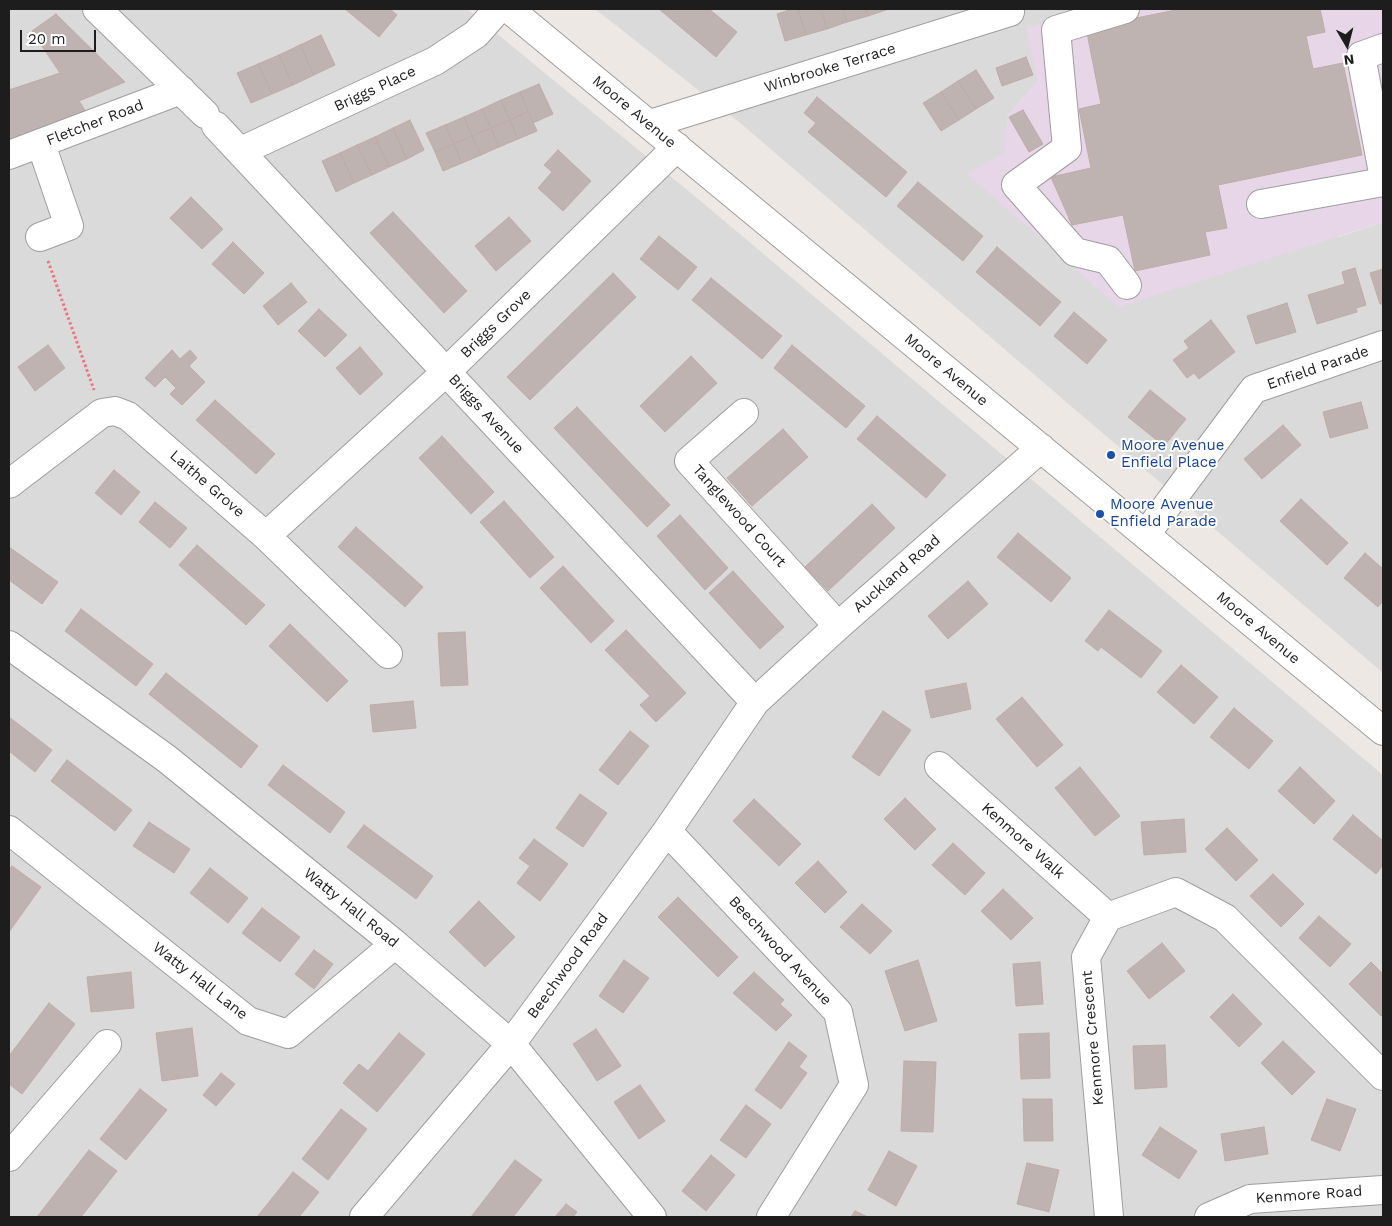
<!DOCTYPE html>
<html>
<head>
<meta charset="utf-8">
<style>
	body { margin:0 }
	#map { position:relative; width:1392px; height:1226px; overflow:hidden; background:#eee8e4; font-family:"Work Sans",sans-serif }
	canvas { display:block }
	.frame { position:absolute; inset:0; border:10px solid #1d1d1d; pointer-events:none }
	.north { position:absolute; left:1322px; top:20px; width:50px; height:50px; -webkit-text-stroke:4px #fff; paint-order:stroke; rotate:172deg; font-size:14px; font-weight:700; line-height:20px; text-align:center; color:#1d1d1d }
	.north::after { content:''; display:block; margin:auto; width:18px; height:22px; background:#1d1d1d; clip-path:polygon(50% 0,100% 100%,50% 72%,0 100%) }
	.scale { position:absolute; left:20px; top:30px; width:76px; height:22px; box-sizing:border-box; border:2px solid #1d1d1d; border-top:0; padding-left:6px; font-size:15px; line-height:18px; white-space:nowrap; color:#1d1d1d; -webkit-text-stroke:4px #fff; paint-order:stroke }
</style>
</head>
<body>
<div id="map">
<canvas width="1392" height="1226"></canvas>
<div class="frame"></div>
<div class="north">N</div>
<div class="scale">20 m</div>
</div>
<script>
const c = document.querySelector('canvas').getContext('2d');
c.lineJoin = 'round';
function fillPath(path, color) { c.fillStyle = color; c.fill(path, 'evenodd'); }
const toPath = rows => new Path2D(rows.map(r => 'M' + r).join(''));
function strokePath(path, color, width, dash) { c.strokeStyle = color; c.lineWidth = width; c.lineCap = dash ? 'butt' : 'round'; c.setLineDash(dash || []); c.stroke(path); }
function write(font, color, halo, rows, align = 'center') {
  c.font = font + ' "Work Sans",sans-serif'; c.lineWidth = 4; c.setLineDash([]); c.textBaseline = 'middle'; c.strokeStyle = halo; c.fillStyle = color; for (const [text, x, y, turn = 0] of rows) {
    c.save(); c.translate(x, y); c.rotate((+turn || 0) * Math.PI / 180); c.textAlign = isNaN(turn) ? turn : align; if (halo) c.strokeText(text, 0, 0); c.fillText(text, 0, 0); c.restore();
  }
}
fillPath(toPath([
	[9,9,467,9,703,203,1383,775,1383,1217,9,1217],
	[595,9,1089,9,1038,82,1008,115,1005,153,1339,237,1383,222,1383,673,739,122]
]), '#dbdadb');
fillPath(toPath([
	[1089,9,1383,9,1383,222,1119,307,967,174,1004,153,1008,115,1038,82,1026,28]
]), '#e6d6e7');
const building = toPath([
	[345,9,390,9,397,15,379,37,345,9],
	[659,9,709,9,737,32,716,57,659,9],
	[792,9,798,9,806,35,785,41,777,14,792,9],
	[798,9,821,9,827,29,806,35,798,9],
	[821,9,843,9,847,22,827,29,821,9],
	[843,9,866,9,868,16,847,22,843,9],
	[866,9,889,9,868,16,866,9],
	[1181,9,1320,9,1325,32,1306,36,1313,69,1343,63,1362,155,1218,185,1227,228,1205,232,1210,255,1135,271,1123,215,1072,225,1051,177,1091,168,1079,109,1101,104,1086,28,1181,9],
	[56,14,125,82,79,101,90,118,9,147,9,90,60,73,32,31,56,14],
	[321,35,335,65,314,75,300,45,321,35],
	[300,45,314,75,293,85,279,55,300,45],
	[279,55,293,85,272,94,258,64,279,55],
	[1026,57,1033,75,1002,86,996,68,1026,57],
	[258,64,272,94,251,103,237,73,258,64],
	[976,70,994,98,976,109,958,81,976,70],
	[958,81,976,109,959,120,941,92,958,81],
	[539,84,553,114,533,123,520,92,539,84],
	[520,92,528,111,510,120,501,100,520,92],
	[941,92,959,120,941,131,923,103,941,92],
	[817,97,907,172,886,197,808,132,816,123,804,113,817,97],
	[501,100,510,120,491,128,482,109,501,100],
	[482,109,491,128,472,136,464,117,482,109],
	[1023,110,1043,144,1029,152,1009,117,1023,110],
	[528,111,537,131,518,139,510,120,528,111],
	[464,117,472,136,454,144,445,125,464,117],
	[410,120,424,150,407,159,393,128,410,120],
	[510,120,518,139,499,147,491,128,510,120],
	[445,125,454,144,435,152,426,133,445,125],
	[393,128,407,159,389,167,375,137,393,128],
	[491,128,499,147,481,155,472,136,491,128],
	[472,136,481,155,462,163,454,144,472,136],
	[375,137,389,167,372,175,357,145,375,137],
	[454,144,462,163,443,171,435,152,454,144],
	[357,145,372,175,354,183,340,153,357,145],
	[558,150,591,181,563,211,538,188,552,172,544,165,558,150],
	[340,153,354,183,336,192,322,161,340,153],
	[918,182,983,236,963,261,897,206,918,182],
	[191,197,223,229,202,249,170,218,191,197],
	[393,212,467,291,444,313,370,233,393,212],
	[509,217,531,241,496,271,475,246,509,217],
	[659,236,697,267,678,290,640,259,659,236],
	[233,242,264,273,244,294,212,264,233,242],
	[997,247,1061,302,1040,326,976,272,997,247],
	[1355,268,1366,305,1356,308,1357,312,1317,324,1308,295,1345,284,1342,272,1355,268],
	[1383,269,1383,304,1380,304,1370,273,1383,269],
	[613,273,636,297,530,400,507,377,613,273],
	[711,278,782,336,762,359,692,300,711,278],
	[291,283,307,302,278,325,263,306,291,283],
	[1287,303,1296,332,1256,344,1247,316,1287,303],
	[319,309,347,335,325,357,298,331,319,309],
	[1074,312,1107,340,1087,364,1054,336,1074,312],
	[1211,320,1235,352,1199,379,1194,373,1187,378,1173,360,1189,348,1184,341,1211,320],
	[48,345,65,368,35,391,18,367,48,345],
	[792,345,865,406,846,428,774,368,792,345],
	[360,347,383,374,360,395,336,368,360,347],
	[172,350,180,359,190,350,197,358,189,366,205,382,182,405,170,394,176,388,165,377,155,387,145,378,172,350],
	[691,356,717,383,665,432,640,406,691,356],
	[1150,390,1186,419,1164,446,1128,417,1150,390],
	[215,400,275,454,256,474,196,420,215,400],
	[1361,402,1368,428,1330,438,1323,412,1361,402],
	[577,407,670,505,647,527,554,428,577,407],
	[877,416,946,475,926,498,857,439,877,416],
	[1283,425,1301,445,1262,479,1244,459,1283,425],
	[783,429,808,457,752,506,727,478,783,429],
	[442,436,494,492,471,514,419,458,442,436],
	[114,470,140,492,121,515,95,493,114,470],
	[1301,499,1348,543,1327,565,1280,521,1301,499],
	[504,501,554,557,530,578,480,522,504,501],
	[155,502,187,528,170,548,139,522,155,502],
	[872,504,895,528,828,591,805,567,872,504],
	[680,515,728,568,705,590,657,536,680,515],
	[356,527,423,587,405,607,338,547,356,527],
	[1018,533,1071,578,1051,602,997,557,1018,533],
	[197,545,265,605,246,625,179,565,197,545],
	[9,547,58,582,42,604,9,580,9,547],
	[1365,553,1383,569,1383,601,1378,607,1344,578,1365,553],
	[563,566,614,621,591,643,540,588,563,566],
	[733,571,784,627,760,649,709,593,733,571],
	[968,581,988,604,948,639,928,616,968,581],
	[81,609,153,664,136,686,65,631,81,609],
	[1109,610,1162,651,1141,678,1101,647,1098,651,1085,641,1109,610],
	[290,624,348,681,327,702,269,646,290,624],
	[626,630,686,693,656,722,640,705,650,696,605,650,626,630],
	[465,632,468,685,441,686,438,633,465,632],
	[1181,665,1218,697,1194,724,1157,692,1181,665],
	[166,673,258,746,241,768,149,694,166,673],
	[966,683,971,709,931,718,925,691,966,683],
	[1022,697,1063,745,1037,767,996,719,1022,697],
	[413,701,416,728,373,732,370,705,413,701],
	[1234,708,1273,741,1249,769,1210,737,1234,708],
	[883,711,911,730,879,776,852,757,883,711],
	[9,717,52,750,35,772,9,751,9,717],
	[630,731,649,746,618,785,599,770,630,731],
	[67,760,132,810,115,831,51,781,67,760],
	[283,765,345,812,330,833,268,785,283,765],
	[1080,767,1120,816,1095,836,1055,788,1080,767],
	[1300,767,1335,801,1314,824,1278,791,1300,767],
	[580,794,607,813,583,847,556,828,580,794],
	[905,798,936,829,915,850,884,819,905,798],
	[754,799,801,844,779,866,733,821,754,799],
	[1353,815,1383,841,1383,865,1376,874,1333,839,1353,815],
	[1184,819,1186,852,1144,855,1141,822,1184,819],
	[149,822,190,849,174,873,133,846,149,822],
	[364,825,433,876,416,899,347,847,364,825],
	[1227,828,1258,860,1236,881,1205,849,1227,828],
	[534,839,568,864,540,901,517,883,530,866,519,858,534,839],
	[953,843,985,873,965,895,932,865,953,843],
	[818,861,847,892,825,913,795,883,818,861],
	[12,866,41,887,9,932,9,870,12,866],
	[210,868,248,898,228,923,190,893,210,868],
	[1273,874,1304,904,1281,927,1250,896,1273,874],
	[1003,889,1033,918,1011,940,981,911,1003,889],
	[678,897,738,957,718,977,658,917,678,897],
	[479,901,515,937,485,967,449,932,479,901],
	[862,904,892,931,870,954,840,927,862,904],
	[262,908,300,937,280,962,242,933,262,908],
	[1319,916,1351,944,1330,967,1299,938,1319,916],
	[1162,943,1185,971,1149,999,1127,971,1162,943],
	[314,950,333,964,314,989,295,974,314,950],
	[624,960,649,978,623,1013,599,996,624,960],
	[918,960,937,1021,905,1031,885,971,918,960],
	[1040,962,1043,1004,1016,1006,1013,964,1040,962],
	[1371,962,1383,974,1383,1014,1381,1016,1349,984,1371,962],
	[131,972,134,1008,91,1012,87,977,131,972],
	[754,972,784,1000,780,1004,792,1015,776,1031,733,993,754,972],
	[1233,994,1262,1024,1239,1047,1210,1017,1233,994],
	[49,1003,75,1024,22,1094,9,1084,9,1056,49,1003],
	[192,1028,198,1076,162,1081,156,1033,192,1028],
	[596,1029,621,1066,597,1081,573,1044,596,1029],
	[399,1033,425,1054,377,1112,343,1083,359,1064,368,1071,399,1033],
	[1049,1033,1050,1078,1021,1079,1019,1034,1049,1033],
	[1283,1041,1315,1072,1292,1095,1261,1063,1283,1041],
	[789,1042,807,1056,799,1067,807,1073,781,1109,755,1090,789,1042],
	[1165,1045,1167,1087,1135,1089,1133,1046,1165,1045],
	[904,1061,936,1062,933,1132,901,1131,904,1061],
	[221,1073,235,1084,216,1106,203,1095,221,1073],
	[640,1085,665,1121,639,1139,614,1102,640,1085],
	[140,1089,167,1110,126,1160,100,1139,140,1089],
	[1023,1099,1052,1099,1053,1141,1024,1141,1023,1099],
	[1327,1099,1356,1109,1340,1151,1311,1140,1327,1099],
	[746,1105,771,1124,746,1158,720,1140,746,1105],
	[341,1109,367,1129,328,1180,302,1159,341,1109],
	[1160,1127,1197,1151,1179,1179,1142,1155,1160,1127],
	[1264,1127,1268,1154,1225,1161,1221,1134,1264,1127],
	[89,1150,117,1171,81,1217,37,1217,89,1150],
	[889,1151,917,1166,896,1206,868,1190,889,1151],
	[711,1155,735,1175,706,1211,682,1191,711,1155],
	[515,1160,542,1180,513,1217,471,1217,515,1160],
	[1027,1163,1059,1170,1049,1212,1017,1204,1027,1163],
	[293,1172,319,1192,299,1217,257,1217,293,1172],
	[566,1204,577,1212,573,1217,555,1217,566,1204],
	[855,1211,868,1217,851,1217,855,1211]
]);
fillPath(building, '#beb3b1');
strokePath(building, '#bfaca7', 1);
const minor = toPath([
	[97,9,205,114],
	[509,9,1383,731],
	[1125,9,1056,30,1067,148,1016,185,1075,252,1108,260,1127,285],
	[1383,48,1361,56,1383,173],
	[650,124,1010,12],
	[216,126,755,702],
	[241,151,435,61,476,34,498,9],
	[9,155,181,90],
	[1261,204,1383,182],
	[40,237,69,226,41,144],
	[744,413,689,461,838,626],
	[9,484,102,413,115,411,128,416,266,536,388,654],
	[1146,534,1254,389,1383,345],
	[266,536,446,372,677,147],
	[9,645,167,759,395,944,511,1044,652,1217],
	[939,766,1108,917],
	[9,830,248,1021,288,1034,395,944],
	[667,831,838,1012,854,1085,771,1217],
	[9,1157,107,1044],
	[364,1217,511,1044,667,831,755,702,838,626,1041,448],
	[1109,1217,1086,957,1108,917,1176,892,1225,918,1383,1076],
	[1209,1217,1250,1199,1383,1190]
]);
strokePath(minor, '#9e9e9e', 30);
strokePath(toPath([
	[48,261,94,390]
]), '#f17281', 3, [2.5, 2.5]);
strokePath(minor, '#fff', 28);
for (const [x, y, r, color] of [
	[1111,455,5,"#1a4fb4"],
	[1100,514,5,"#1a4fb4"]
]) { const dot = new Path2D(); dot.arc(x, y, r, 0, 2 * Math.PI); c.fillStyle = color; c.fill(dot); strokePath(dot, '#fff', 2); }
write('15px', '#1d1d1d', '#fff', [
	["Winbrooke Terrace",830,68,-17],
	["Briggs Place",375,89,-25],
	["Moore Avenue",634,112,40],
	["Fletcher Road",95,123,-21],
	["Briggs Grove",496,324,-44],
	["Enfield Parade",1318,368,-19],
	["Moore Avenue",946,370,40],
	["Briggs Avenue",486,414,47],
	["Laithe Grove",207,484,41],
	["Tanglewood Court",739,516,48],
	["Auckland Road",897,574,-41],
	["Moore Avenue",1258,628,40],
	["Kenmore Walk",1023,841,42],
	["Watty Hall Road",351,908,39],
	["Beechwood Avenue",780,951,47],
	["Beechwood Road",568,966,-54],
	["Watty Hall Lane",200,981,38],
	["Kenmore Crescent",1093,1038,-95],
	["Kenmore Road",1309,1195,-4]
]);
write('15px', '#164399', '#fff', [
	["Moore Avenue",1121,446],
	["Enfield Place",1121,463],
	["Moore Avenue",1110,505],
	["Enfield Parade",1110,522]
], 'left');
</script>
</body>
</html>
